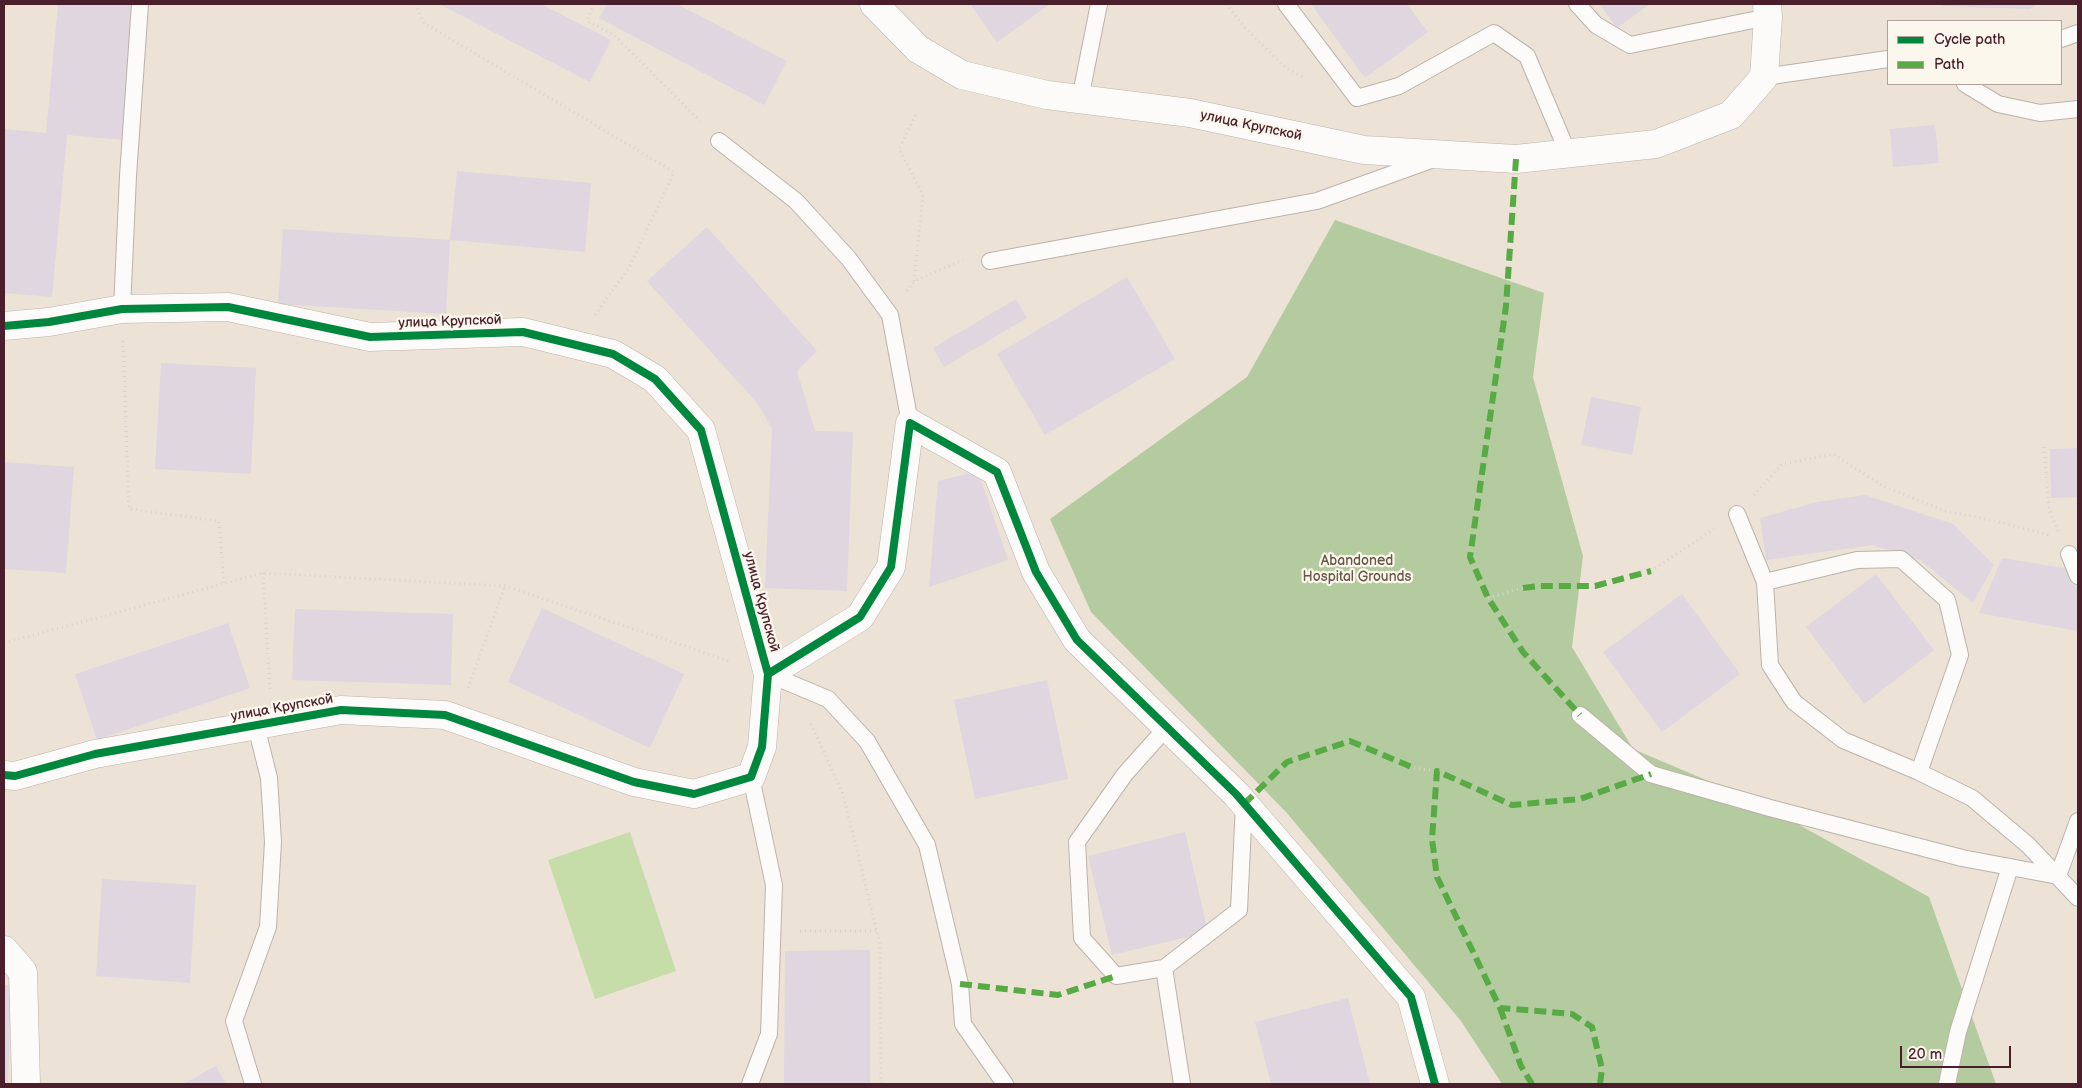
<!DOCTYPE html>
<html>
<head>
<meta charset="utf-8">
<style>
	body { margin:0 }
	#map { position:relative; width:2082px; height:1088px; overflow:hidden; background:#ece3d6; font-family:"Balsamiq Sans",sans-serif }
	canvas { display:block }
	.frame { position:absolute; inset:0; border:5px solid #4a1f2b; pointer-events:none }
	.legend { position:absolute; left:1887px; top:20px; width:175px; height:65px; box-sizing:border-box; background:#fbf7ec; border:1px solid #b4a19f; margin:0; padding:6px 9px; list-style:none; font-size:15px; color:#4a1f2b }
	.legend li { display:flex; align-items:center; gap:10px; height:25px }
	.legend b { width:25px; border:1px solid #b4a19f }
	.scale { position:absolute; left:1900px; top:1046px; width:111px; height:22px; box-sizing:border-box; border:2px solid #4a1f2b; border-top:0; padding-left:6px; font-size:15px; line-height:18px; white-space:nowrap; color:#4a1f2b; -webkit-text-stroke:4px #fbf7ec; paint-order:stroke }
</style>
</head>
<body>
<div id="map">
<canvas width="2082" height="1088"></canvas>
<div class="frame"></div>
<ul class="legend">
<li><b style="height:6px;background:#00873e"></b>Cycle path</li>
<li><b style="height:6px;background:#57aa44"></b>Path</li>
</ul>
<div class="scale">20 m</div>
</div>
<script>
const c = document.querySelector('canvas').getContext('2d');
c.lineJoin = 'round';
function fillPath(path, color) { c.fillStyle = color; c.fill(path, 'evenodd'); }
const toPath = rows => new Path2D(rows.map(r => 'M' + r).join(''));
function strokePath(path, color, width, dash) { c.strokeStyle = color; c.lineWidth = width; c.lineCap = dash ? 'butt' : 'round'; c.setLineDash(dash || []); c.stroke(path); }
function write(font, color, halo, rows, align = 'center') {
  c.font = font + ' "Balsamiq Sans",sans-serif'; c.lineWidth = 4.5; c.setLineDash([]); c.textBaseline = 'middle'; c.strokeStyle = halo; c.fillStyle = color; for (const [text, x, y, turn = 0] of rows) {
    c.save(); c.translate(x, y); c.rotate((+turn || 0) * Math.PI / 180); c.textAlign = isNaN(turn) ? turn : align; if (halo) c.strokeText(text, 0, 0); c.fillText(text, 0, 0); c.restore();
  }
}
fillPath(toPath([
	[630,832,676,971,595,999,548,860]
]), '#c6dca9');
fillPath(toPath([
	[1335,220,1544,293,1533,377,1583,556,1572,647,1633,749,1758,802,1929,897,1996,1084,1502,1084,1461,1021,1286,812,1091,612,1050,519,1247,377]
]), '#b3cb9f');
fillPath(toPath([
	[58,4,136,4,123,140,67,135,52,297,4,293,4,129,46,133],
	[439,4,541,4,611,40,590,82],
	[607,4,677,4,787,61,764,105,599,18],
	[970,4,1050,4,997,42],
	[1311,4,1407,4,1428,32,1365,78],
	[1599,4,1650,4,1617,28],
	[1941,4,2037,4,2030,9,1942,6],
	[1935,125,1939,163,1893,167,1890,129],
	[457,171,591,183,585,252,450,240],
	[707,227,817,351,797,371,815,431,853,432,847,591,765,588,772,429,758,404,647,281],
	[283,229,450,240,446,314,278,304],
	[1127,277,1175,359,1045,435,997,354],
	[1016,299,1027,318,944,367,933,348],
	[161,363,256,368,251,474,155,469],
	[1591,397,1641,407,1632,455,1581,445],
	[2078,448,2078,497,2051,498,2050,449],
	[4,462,74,467,66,573,4,569],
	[978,471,1008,560,929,587,938,481],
	[1865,495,1953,524,1994,565,1973,603,1920,560,1873,545,1766,560,1760,518,1817,502],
	[2002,558,2070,569,2078,592,2078,631,1979,613],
	[1876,574,1934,650,1864,704,1806,627],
	[1682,594,1740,674,1662,732,1603,652],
	[542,608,684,674,650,748,508,682],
	[295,609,453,614,451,685,292,680],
	[228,623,250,688,97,740,75,674],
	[1047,680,1068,779,975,799,954,700],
	[1185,832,1208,932,1112,955,1088,856],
	[102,879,196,885,190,983,96,976],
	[870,950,870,1084,784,1084,785,951],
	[4,985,11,985,8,1082,4,1082],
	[1348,998,1370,1084,1271,1084,1255,1022],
	[216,1066,226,1084,183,1084]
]), '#dfd6df');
const service = toPath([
	[1286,4,1357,98,1399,86,1494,33,1527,56,1568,153],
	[1577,4,1596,25,1630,45,1768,17],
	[2061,39,2078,33],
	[1764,77,1888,59],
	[1965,84,1998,104,2040,113,2078,109],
	[1080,99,1099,4],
	[719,141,796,201,849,259,890,315,910,423],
	[990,261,1317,201,1431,160],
	[122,309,128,176,140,4],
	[1737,514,1765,582,1857,560,1901,559,1947,600,1960,655,1919,772],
	[2069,554,2078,576],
	[1765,582,1770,665,1794,702,1843,740,1919,772,1972,798,2028,845,2078,898],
	[768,674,828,699,867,741,927,845,960,984,963,1024,1005,1084],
	[1580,715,1651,774,1770,808,1962,858,2058,876,2078,821],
	[1164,968,1116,976,1082,938,1077,842,1125,774,1167,727],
	[253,1084,234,1021,268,927,273,842,269,778,256,726],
	[750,1084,769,1034,774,885,751,777],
	[1182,1084,1164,968,1239,910,1244,804],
	[1947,1084,1958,1032,2010,867]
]);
const minor = toPath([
	[4,326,49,322,122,309,228,307,370,337,523,332,613,354,655,379,701,430,768,674,762,747,751,777,694,794,634,782,445,715,341,710,95,754,15,776,4,775],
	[768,674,860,617,891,567,910,423,997,472,1036,572,1077,640,1236,794,1411,997,1435,1084],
	[4,950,23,972,26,1084]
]);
const tertiary = toPath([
	[874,4,918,49,962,75,1047,95,1190,113,1364,150,1516,159,1656,144,1731,115,1764,77,1768,17,1767,4]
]);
strokePath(service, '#bcb2ab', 18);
strokePath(minor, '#bcb2ab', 29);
strokePath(tertiary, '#bcb2ab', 29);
strokePath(toPath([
	[415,4,424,23,674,172,629,268,595,315],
	[594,4,587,21,614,35,700,121],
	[1226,4,1246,29,1285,67,1305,78],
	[914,281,923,195,899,149,917,112],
	[907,291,914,281,963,260],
	[123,341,129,509,219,521,224,584],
	[2044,447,2049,509,2058,531],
	[1754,495,1782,464,1833,454,1883,486,1945,511,1987,519,2049,535],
	[1651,571,1714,529],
	[263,573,270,690],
	[1488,598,1523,588],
	[4,643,263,573,505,586,729,661],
	[468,688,505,586],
	[811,724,843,794,880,944,881,1084],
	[1414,768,1437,771],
	[800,931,877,931]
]), '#d8d3d1', 3, [1, 4]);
strokePath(service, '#fcfbf9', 16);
strokePath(minor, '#fcfbf9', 28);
strokePath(tertiary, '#fcfbf9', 28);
strokePath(toPath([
	[1516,159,1506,306,1470,557,1488,598,1523,652,1580,715],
	[1523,588,1538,586,1595,586,1651,571],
	[1244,804,1287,762,1350,741,1414,768],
	[960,984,1058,995,1116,976],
	[1500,1008,1521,1066,1532,1084],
	[1600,1084,1602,1069,1592,1027,1572,1014,1500,1008,1437,877,1432,839,1437,771,1512,805,1580,799,1651,774]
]), '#57aa44', 6, [12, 6]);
strokePath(toPath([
	[4,326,49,322,122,309,228,307,370,337,523,332,613,354,655,379,701,430,768,674,762,747,751,777,694,794,634,782,445,715,341,710,95,754,15,776,4,775],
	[768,674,860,617,891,567,910,423,997,472,1036,572,1077,640,1236,794,1411,997,1435,1084]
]), '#00873e', 8);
write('14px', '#4a1f2b', '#fbf7ec', [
	["улица Крупской",1251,126,12],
	["улица Крупской",450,322,-2],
	["улица Крупской",761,602,75],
	["улица Крупской",282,708,-10]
]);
write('14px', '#665646', '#fbf7ec', [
	["Abandoned",1357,561],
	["Hospital Grounds",1357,577]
]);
</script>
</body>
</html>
